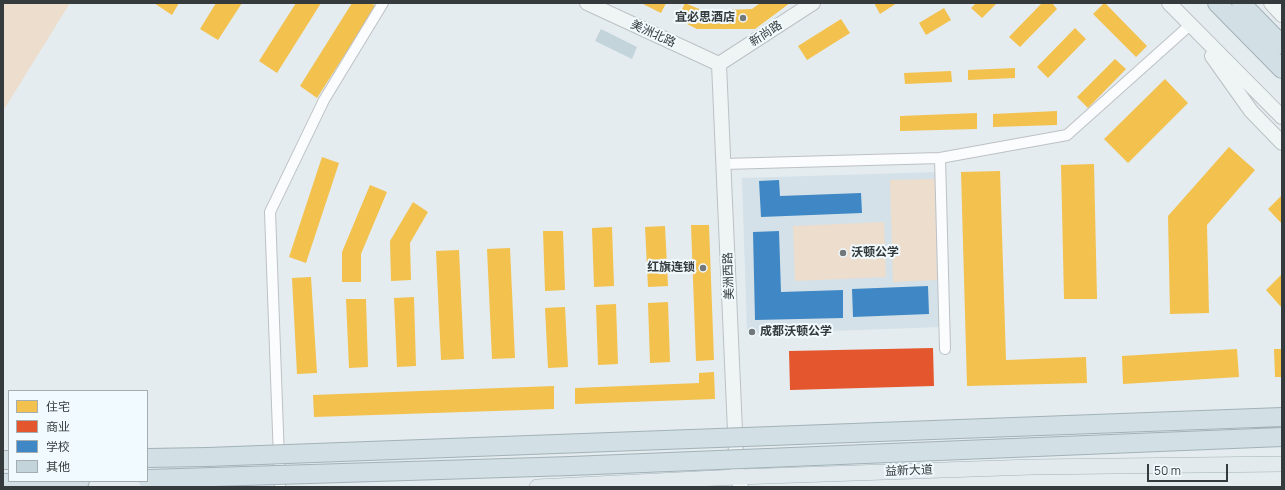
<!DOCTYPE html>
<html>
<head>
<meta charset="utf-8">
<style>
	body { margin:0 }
	#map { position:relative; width:1285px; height:490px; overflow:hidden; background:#e5ecef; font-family:Manrope,"Noto Sans SC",sans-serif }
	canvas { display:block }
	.frame { position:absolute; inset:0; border:4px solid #353a3c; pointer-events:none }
	.legend { position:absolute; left:8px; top:390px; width:140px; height:92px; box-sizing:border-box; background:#f1fafe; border:1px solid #a6adb0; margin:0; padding:5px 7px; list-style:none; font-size:12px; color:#353a3c }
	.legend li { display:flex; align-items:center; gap:8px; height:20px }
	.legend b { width:20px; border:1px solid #a6adb0 }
	.scale { position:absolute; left:1147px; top:464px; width:81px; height:18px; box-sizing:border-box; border:2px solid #353a3c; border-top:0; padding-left:5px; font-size:12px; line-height:14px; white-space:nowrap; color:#353a3c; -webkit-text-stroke:3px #f1fafe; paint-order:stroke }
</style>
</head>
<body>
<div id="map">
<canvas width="1285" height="490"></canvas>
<div class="frame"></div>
<ul class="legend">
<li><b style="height:11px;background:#f2c14e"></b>住宅</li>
<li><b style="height:11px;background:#e4572e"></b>商业</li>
<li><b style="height:11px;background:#3f88c5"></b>学校</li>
<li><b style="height:11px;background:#c3d4db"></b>其他</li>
</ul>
<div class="scale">50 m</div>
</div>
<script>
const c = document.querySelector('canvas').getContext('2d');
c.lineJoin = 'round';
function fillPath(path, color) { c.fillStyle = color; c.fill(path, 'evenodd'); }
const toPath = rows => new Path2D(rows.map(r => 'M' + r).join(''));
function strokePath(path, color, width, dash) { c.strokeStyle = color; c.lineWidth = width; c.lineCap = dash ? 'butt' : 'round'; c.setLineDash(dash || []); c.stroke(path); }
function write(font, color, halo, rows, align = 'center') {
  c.font = font + ' Manrope,"Noto Sans SC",sans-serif'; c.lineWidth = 4; c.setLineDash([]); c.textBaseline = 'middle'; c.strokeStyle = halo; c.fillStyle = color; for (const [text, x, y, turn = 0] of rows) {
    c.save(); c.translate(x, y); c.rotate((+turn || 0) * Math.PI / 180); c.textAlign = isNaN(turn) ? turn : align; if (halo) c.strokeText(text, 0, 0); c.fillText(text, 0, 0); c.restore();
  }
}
fillPath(toPath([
	[938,172,943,327,747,334,742,178]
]), '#d4e1e8');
fillPath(toPath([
	[3,3,70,3,3,111],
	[935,179,937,280,893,282,890,180],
	[884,222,886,277,795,281,793,226]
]), '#ecddcc');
fillPath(toPath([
	[154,3,179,3,172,15],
	[216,3,242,3,218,40,200,29],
	[296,3,321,3,277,73,259,61],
	[352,3,371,3,376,6,317,98,300,86],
	[641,3,666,3,661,13],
	[685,3,704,11,752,9,760,3,790,3,755,29,697,29,677,19],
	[874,3,897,3,880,14],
	[976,3,997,3,982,18,971,8],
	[1042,3,1052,3,1057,9,1020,47,1009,37],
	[1104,3,1105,3,1147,46,1136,57,1093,14],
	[944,8,951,20,926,35,919,23],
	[841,19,850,33,807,60,798,46],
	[1075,28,1086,39,1048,78,1037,67],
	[1115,59,1126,69,1088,108,1077,97],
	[1015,68,1015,78,968,80,968,70],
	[951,71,952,82,905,84,904,73],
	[1165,79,1188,103,1128,163,1104,139],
	[1057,111,1057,125,993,127,993,114],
	[977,113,977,129,900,131,900,116],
	[1229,147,1255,170,1207,225,1209,313,1170,314,1168,216],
	[322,157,339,163,306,263,289,257],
	[1094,164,1097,299,1064,299,1061,165],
	[1000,171,1006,360,1086,357,1087,383,967,386,961,172],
	[370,185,387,192,361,254,361,282,342,282,342,252],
	[1282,195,1282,224,1268,209],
	[413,202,428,212,410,243,411,280,391,281,390,241],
	[691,225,709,225,714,360,696,361],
	[665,226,668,286,648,287,645,227],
	[612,227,614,286,594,287,592,228],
	[543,231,563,231,565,290,545,291],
	[510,248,515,358,492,359,487,249],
	[459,250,464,359,441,360,436,251],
	[1282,274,1282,308,1266,290],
	[311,277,317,373,297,374,292,278],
	[414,297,416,366,397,367,394,298],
	[346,299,366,299,368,367,349,368],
	[668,302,670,362,650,363,648,303],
	[616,304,618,364,598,365,596,305],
	[565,307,568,367,548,368,545,308],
	[1237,349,1239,377,1123,384,1122,356],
	[1274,349,1282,349,1282,377,1275,377],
	[714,372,715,399,575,404,575,388,699,383,699,373],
	[554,386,554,409,314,417,313,395]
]), '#f2c14e');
fillPath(toPath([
	[933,348,934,386,790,390,789,351]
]), '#e4572e');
fillPath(toPath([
	[779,180,780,196,861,193,862,213,761,217,759,181],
	[779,231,781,292,843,290,843,318,755,320,753,232],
	[928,286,929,314,853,317,852,289]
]), '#3f88c5');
fillPath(toPath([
	[601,29,637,47,632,59,595,41]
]), '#c3d4db');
const street = toPath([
	[940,158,945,349],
	[724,164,940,158,1067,135,1190,25],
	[280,487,270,212,324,100,383,3]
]);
const secondary = toPath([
	[587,3,719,64],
	[1169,3,1282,117],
	[1271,3,1282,15],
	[1212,56,1251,111,1282,143],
	[719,64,737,477,741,487],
	[719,64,813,3]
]);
const primary = toPath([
	[537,487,737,477,1032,467,1282,464]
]);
const highway = toPath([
	[1217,3,1282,69],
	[1241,3,1282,45],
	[3,460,9,460],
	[3,483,80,481]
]);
strokePath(street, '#bcc1c4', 12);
strokePath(secondary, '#bcc1c4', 16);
strokePath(primary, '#a2b2b8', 16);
strokePath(highway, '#a2b2b8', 20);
strokePath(street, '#fbfcfd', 10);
strokePath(secondary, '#eff4f5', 14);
strokePath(primary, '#e2eaee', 15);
strokePath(highway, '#d2dfe4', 18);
const highwayBridge = toPath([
	[147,458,207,457,1282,417],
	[147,479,571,466,1282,437]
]);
strokePath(highwayBridge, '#a2b2b8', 20, []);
strokePath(highwayBridge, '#d2dfe4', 18);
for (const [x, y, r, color] of [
	[743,18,4,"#73787b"],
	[843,253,4,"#73787b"],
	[703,268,4,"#73787b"],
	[752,332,4,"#73787b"]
]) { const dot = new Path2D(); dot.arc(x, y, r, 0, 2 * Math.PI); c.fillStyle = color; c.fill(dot); strokePath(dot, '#f1fafe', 1.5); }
write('bold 12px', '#353a3c', '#f1fafe', [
	["宜必思酒店",735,18],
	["沃顿公学",851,253,"left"],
	["红旗连锁",695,268],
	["成都沃顿公学",760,332,"left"]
], 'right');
write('12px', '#353a3c', '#f1fafe', [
	["美洲北路",653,34,25],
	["新尚路",766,34,-33],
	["美洲西路",729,276,-92],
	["益新大道",909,471,-2]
]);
</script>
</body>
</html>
